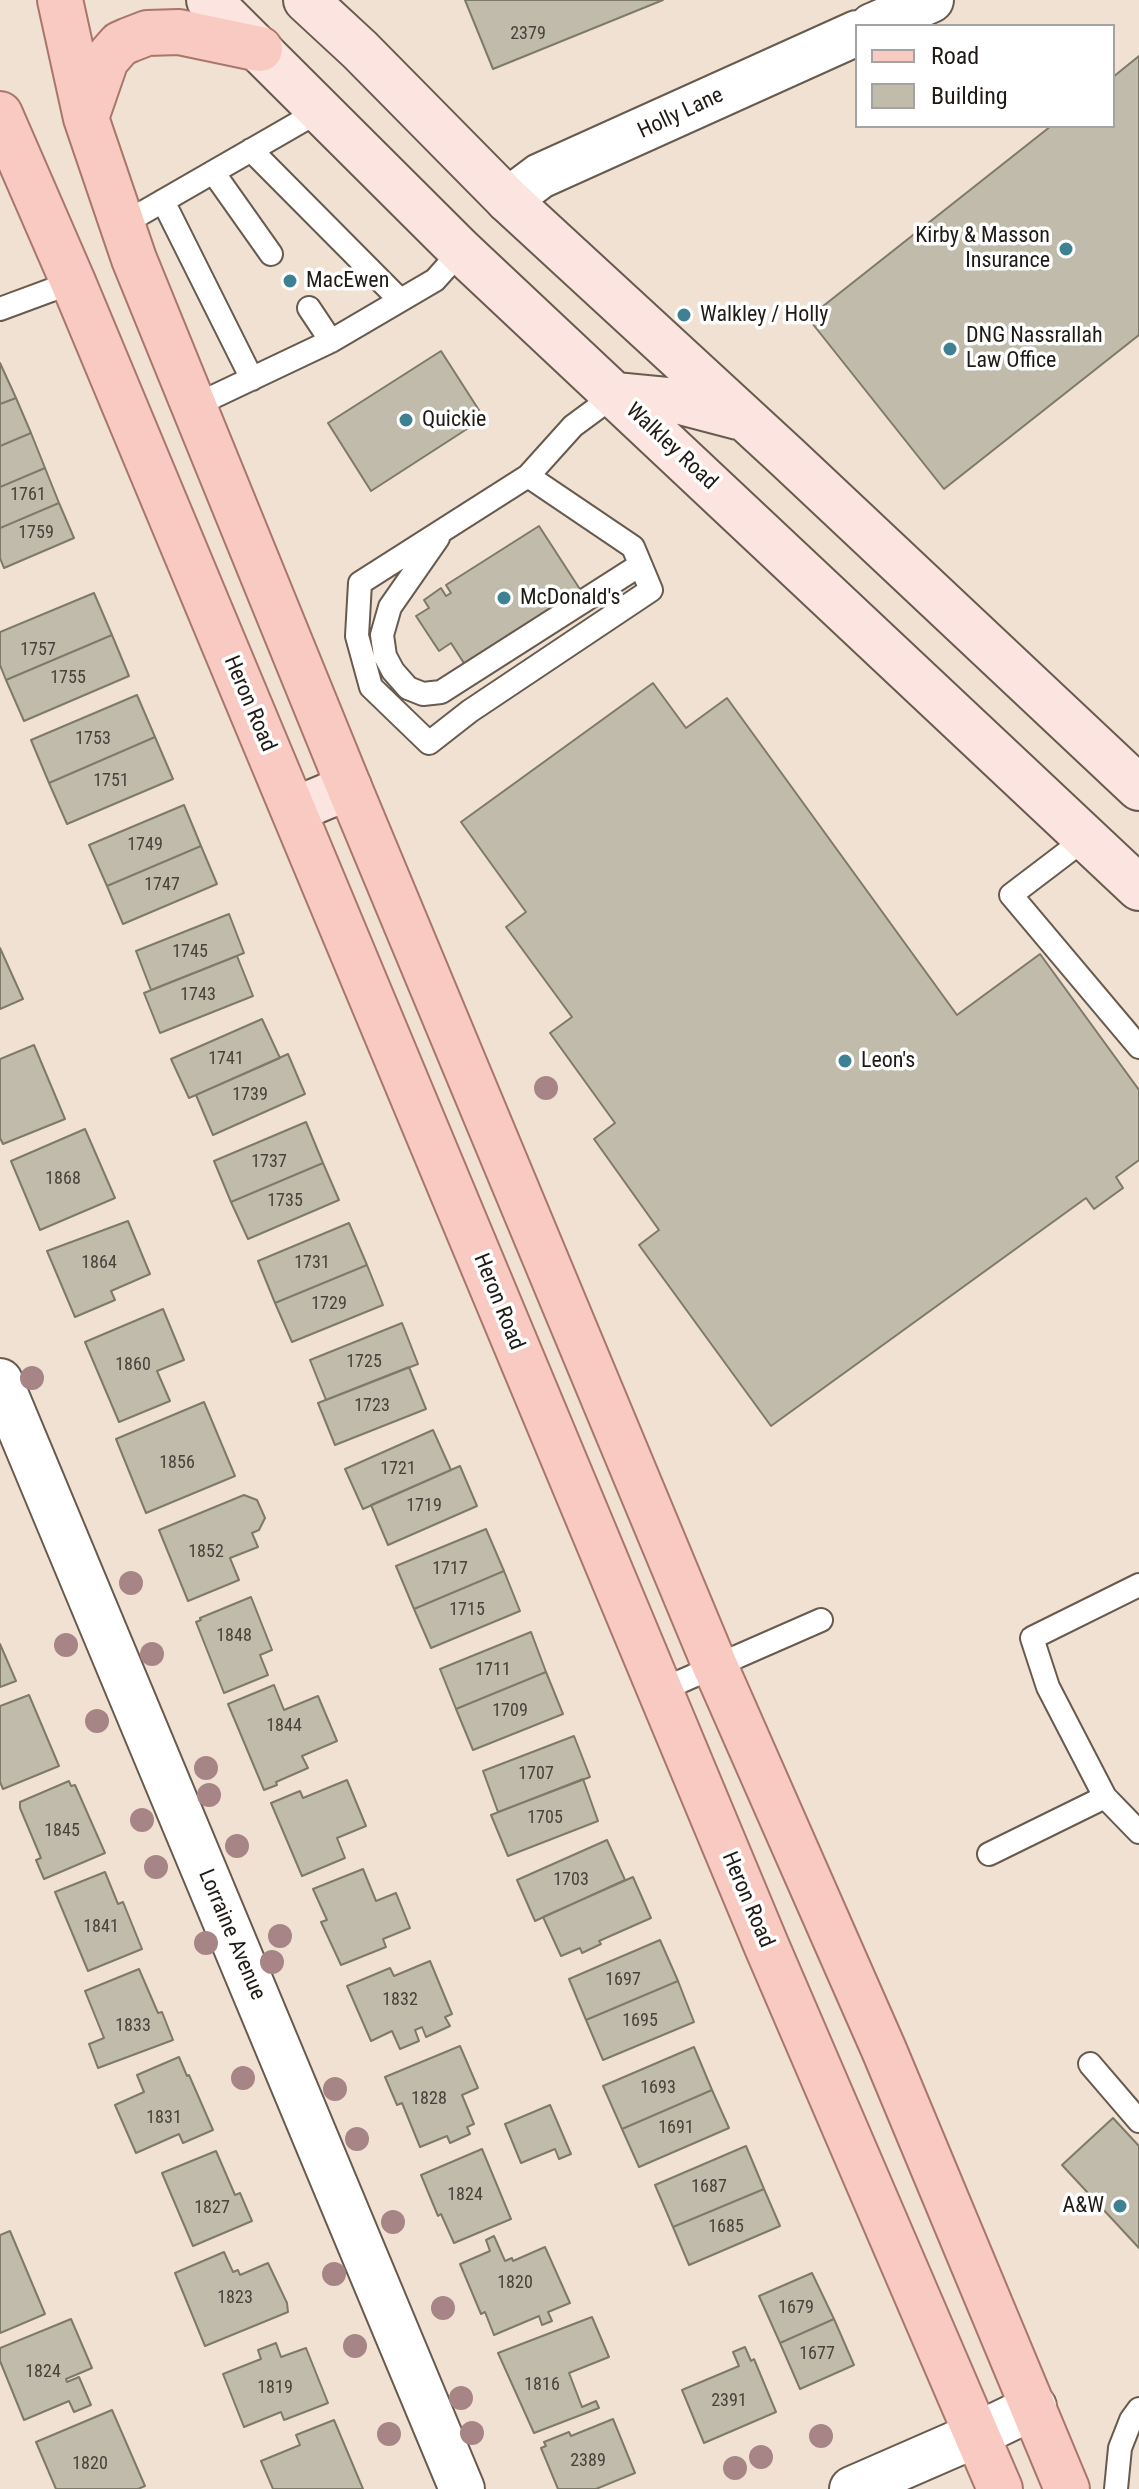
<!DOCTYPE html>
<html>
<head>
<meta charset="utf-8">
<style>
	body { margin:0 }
	#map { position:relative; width:1139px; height:2489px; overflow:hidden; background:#f0e1d3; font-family:"Roboto Condensed",sans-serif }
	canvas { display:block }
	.legend { position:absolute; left:855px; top:24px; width:260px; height:104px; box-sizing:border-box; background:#fff; border:2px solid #a5a3a1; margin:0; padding:10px 14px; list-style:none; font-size:24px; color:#1f1a15 }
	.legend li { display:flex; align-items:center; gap:16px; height:40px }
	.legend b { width:40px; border:2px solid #a5a3a1 }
</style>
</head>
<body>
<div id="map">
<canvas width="1139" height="2489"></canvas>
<ul class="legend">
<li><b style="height:10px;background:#f8cac1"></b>Road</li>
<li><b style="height:22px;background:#c0bbaa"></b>Building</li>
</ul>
</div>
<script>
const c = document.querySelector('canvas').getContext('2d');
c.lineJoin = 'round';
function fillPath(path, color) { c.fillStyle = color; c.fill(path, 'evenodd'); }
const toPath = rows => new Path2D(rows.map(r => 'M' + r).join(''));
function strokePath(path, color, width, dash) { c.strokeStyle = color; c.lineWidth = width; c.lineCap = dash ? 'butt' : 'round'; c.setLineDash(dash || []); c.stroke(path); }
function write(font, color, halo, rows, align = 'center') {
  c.font = font + ' "Roboto Condensed",sans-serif'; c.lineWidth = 7; c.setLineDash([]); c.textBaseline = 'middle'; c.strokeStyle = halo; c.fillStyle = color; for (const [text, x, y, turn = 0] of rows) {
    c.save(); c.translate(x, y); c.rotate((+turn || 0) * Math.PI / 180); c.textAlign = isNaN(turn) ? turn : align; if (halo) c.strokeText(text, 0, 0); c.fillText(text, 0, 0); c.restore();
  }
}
const building = toPath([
	[465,0,663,0,493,69,465,0],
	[1139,56,1139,335,944,489,808,318,1051,126,1113,126,1113,77,1139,56],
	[441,351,484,418,371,491,328,423,441,351],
	[0,363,16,398,0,404,0,363],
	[16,398,31,433,0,446,0,404,16,398],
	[31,433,45,468,0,487,0,446,31,433],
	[45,468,59,503,0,528,0,487,45,468],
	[59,503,74,538,4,568,0,558,0,528,59,503],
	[539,526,585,597,469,671,451,643,439,651,416,616,429,608,424,600,441,588,446,596,451,593,446,585,539,526],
	[94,593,112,635,6,680,0,665,0,632,94,593],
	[112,635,129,676,24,721,6,680,112,635],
	[653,683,686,728,727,698,957,1015,1040,954,1139,1090,1139,1160,1116,1177,1123,1188,1094,1209,1086,1198,771,1426,639,1245,659,1230,594,1139,615,1123,550,1033,572,1017,506,927,526,912,461,822,653,683],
	[137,695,155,737,49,783,31,740,137,695],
	[155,737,173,779,67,824,49,783,155,737],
	[184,805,201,846,107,886,89,845,184,805],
	[201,846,217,884,123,924,107,886,201,846],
	[229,914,244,953,151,990,136,951,229,914],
	[0,948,23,999,0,1009,0,948],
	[237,956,253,996,160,1033,144,993,237,956],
	[262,1019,280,1058,189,1098,171,1059,262,1019],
	[34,1045,65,1119,3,1144,0,1138,0,1059,34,1045],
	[288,1054,305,1094,213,1135,196,1095,288,1054],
	[306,1122,323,1163,231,1202,214,1161,306,1122],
	[85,1129,115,1198,40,1230,11,1161,85,1129],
	[323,1163,339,1200,248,1239,231,1202,323,1163],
	[128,1221,150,1274,111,1291,115,1300,75,1317,47,1251,128,1221],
	[349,1223,367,1265,275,1303,258,1261,349,1223],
	[367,1265,383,1305,292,1342,275,1303,367,1265],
	[163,1309,184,1360,157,1371,170,1401,119,1422,85,1342,163,1309],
	[402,1323,418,1364,326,1400,310,1360,402,1323],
	[409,1367,426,1409,335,1445,318,1403,409,1367],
	[204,1402,235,1476,146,1513,116,1439,204,1402],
	[433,1430,451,1470,363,1509,345,1469,433,1430],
	[460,1466,477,1506,388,1545,371,1505,460,1466],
	[244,1495,257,1500,265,1518,259,1530,252,1533,258,1547,230,1558,239,1580,188,1601,159,1530,244,1495],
	[486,1529,504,1571,414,1609,396,1566,486,1529],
	[504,1571,520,1611,431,1648,414,1609,504,1571],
	[251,1597,272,1650,260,1655,268,1675,224,1693,196,1622,201,1620,200,1618,251,1597],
	[531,1632,546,1672,456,1709,440,1669,531,1632],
	[0,1644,16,1681,0,1687,0,1644],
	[546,1672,563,1714,473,1750,456,1709,546,1672],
	[274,1685,284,1710,318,1696,337,1741,302,1756,308,1768,276,1782,277,1785,264,1790,228,1704,274,1685],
	[29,1695,59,1766,3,1789,0,1782,0,1706,29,1695],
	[574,1736,590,1777,498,1812,483,1771,574,1736],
	[583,1779,598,1821,508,1856,491,1815,583,1779],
	[347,1780,366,1826,337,1838,345,1858,302,1876,271,1803,300,1791,303,1798,347,1780],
	[69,1781,71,1786,75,1785,105,1853,44,1879,36,1860,41,1858,20,1808,20,1802,69,1781],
	[607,1840,625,1880,535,1921,517,1880,607,1840],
	[363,1869,376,1901,396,1893,410,1928,383,1939,386,1947,341,1965,321,1922,327,1920,313,1889,363,1869],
	[105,1872,118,1904,123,1902,142,1949,88,1971,55,1892,105,1872],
	[633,1877,651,1918,599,1941,601,1944,582,1953,580,1948,561,1956,543,1917,633,1877],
	[660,1940,678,1981,586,2020,569,1979,660,1940],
	[430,1961,452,2014,445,2017,450,2026,426,2037,422,2027,415,2030,419,2041,400,2049,392,2031,371,2041,347,1986,390,1968,394,1976,430,1961],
	[139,1969,158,2013,162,2012,173,2040,98,2068,89,2044,104,2038,85,1991,139,1969],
	[678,1981,694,2022,603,2060,586,2020,678,1981],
	[460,2046,478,2088,462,2095,474,2124,467,2127,470,2134,450,2143,447,2136,420,2147,402,2103,397,2105,385,2077,460,2046],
	[694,2047,712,2090,622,2129,603,2086,694,2047],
	[179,2057,187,2076,189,2075,213,2130,183,2143,179,2134,136,2153,115,2105,144,2092,137,2075,179,2057],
	[712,2090,729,2128,639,2167,622,2129,712,2090],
	[550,2105,571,2154,559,2159,555,2149,521,2163,505,2124,550,2105],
	[1113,2118,1139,2146,1139,2248,1062,2165,1113,2118],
	[746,2146,764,2189,673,2227,655,2185,746,2146],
	[482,2149,511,2219,454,2243,441,2214,438,2216,421,2175,482,2149],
	[216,2151,235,2195,240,2193,252,2221,193,2246,162,2173,216,2151],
	[764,2189,780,2226,689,2265,673,2227,764,2189],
	[10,2231,45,2314,0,2333,0,2235,10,2231],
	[494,2236,505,2261,512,2258,513,2261,545,2247,570,2303,548,2312,552,2321,542,2325,539,2316,494,2335,485,2312,481,2314,460,2264,490,2251,486,2240,494,2236],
	[224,2252,233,2272,238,2270,240,2275,268,2263,287,2303,288,2312,205,2346,175,2273,224,2252],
	[812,2273,834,2319,780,2343,759,2296,812,2273],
	[592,2317,609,2357,569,2373,582,2407,596,2401,599,2408,534,2433,498,2353,592,2317],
	[71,2319,92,2368,66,2379,67,2382,79,2377,91,2405,74,2412,69,2401,24,2420,0,2361,0,2348,71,2319],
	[834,2319,854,2365,800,2389,780,2343,834,2319],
	[276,2343,281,2357,306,2348,328,2403,284,2420,281,2412,244,2427,223,2374,261,2359,258,2350,276,2343],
	[745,2347,751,2361,754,2359,776,2412,704,2443,682,2390,739,2366,733,2352,745,2347],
	[112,2410,145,2486,138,2489,56,2489,36,2442,112,2410],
	[613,2419,635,2473,596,2489,558,2489,541,2448,546,2446,544,2442,569,2432,571,2436,613,2419],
	[334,2420,363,2489,273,2489,261,2461,300,2445,296,2435,334,2420]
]);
fillPath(building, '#c0bbaa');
strokePath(building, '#7e7969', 2);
const lane = toPath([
	[251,150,400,300],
	[213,172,271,254],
	[163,201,252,379],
	[123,224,321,110],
	[309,308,331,341],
	[0,309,73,282],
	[194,406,331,341,435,280,461,251],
	[528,476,633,547,651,590,470,711,429,743,371,687,357,636,360,583,528,476],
	[528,476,573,426,615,395],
	[438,538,390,607,382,635,385,656,393,671,408,688,423,694,441,692,640,565],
	[1086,838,1011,895,1139,1047],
	[1139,1585,1032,1638,1048,1687,1105,1797,1139,1832],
	[659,1691,821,1620],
	[989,1854,1105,1797],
	[1090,2064,1139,2121],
	[1116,2489,1120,2448,1131,2420,1139,2409]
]);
const street = toPath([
	[872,26,931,0],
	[508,200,540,176,857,33],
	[0,1381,462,2489],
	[852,2489,978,2434,1034,2407]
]);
const secondary = toPath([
	[209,0,461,251,1139,888],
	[306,0,360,50,508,200,787,457,1139,788],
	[615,395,677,401,738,417],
	[294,810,349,787]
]);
const primary = toPath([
	[60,0,86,118,134,259,349,787,715,1666,884,2050,1067,2489],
	[0,114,73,282,767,1947,1000,2489],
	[86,118,106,60,120,44,129,40,147,33,179,32,260,49]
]);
strokePath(lane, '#675a4e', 26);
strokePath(street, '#675a4e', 48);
strokePath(secondary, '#675a4e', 48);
strokePath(primary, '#a9766a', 48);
strokePath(lane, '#fff', 22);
strokePath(street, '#fff', 44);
strokePath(secondary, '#fce5e0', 44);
strokePath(primary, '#f8cac1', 44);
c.fillStyle = '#a78586';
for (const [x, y] of [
	[546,1088],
	[32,1378],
	[131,1583],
	[66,1645],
	[152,1654],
	[97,1721],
	[206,1768],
	[209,1795],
	[142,1820],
	[237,1846],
	[156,1867],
	[280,1936],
	[206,1943],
	[272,1962],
	[243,2078],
	[335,2089],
	[357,2139],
	[393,2222],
	[334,2274],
	[443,2308],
	[355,2346],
	[461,2398],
	[472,2433],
	[389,2434],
	[821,2436],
	[761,2457],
	[735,2468]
]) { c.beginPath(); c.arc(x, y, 12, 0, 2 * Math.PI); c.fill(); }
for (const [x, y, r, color] of [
	[1066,249,8,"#3e8192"],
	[290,281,8,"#3e8192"],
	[684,315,8,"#3e8192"],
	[950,349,8,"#3e8192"],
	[406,420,8,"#3e8192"],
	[504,598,8,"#3e8192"],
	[845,1061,8,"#3e8192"],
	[1120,2206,8,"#3e8192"]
]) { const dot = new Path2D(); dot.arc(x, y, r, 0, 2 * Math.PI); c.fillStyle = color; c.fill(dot); strokePath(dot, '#fff', 3); }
write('18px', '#47423a', null, [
	["2379",528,34],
	["1761",28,495],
	["1759",36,533],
	["1757",38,650],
	["1755",68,678],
	["1753",93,739],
	["1751",111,781],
	["1749",145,845],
	["1747",162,885],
	["1745",190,952],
	["1743",198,995],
	["1741",226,1059],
	["1739",250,1095],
	["1737",269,1162],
	["1868",63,1179],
	["1735",285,1201],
	["1864",99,1263],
	["1731",312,1263],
	["1729",329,1304],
	["1725",364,1362],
	["1860",133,1365],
	["1723",372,1406],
	["1856",177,1463],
	["1721",398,1469],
	["1719",424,1506],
	["1852",206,1552],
	["1717",450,1569],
	["1715",467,1610],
	["1848",234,1636],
	["1711",493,1670],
	["1709",510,1711],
	["1844",284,1726],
	["1707",536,1774],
	["1705",545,1818],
	["1845",62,1831],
	["1703",571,1880],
	["1841",101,1927],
	["1697",623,1980],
	["1832",400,2000],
	["1695",640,2021],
	["1833",133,2026],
	["1693",658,2088],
	["1828",429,2099],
	["1831",164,2118],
	["1691",676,2128],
	["1687",709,2187],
	["1824",465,2195],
	["1827",212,2208],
	["1685",726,2227],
	["1820",515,2283],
	["1823",235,2298],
	["1679",796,2308],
	["1677",817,2354],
	["1824",43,2372],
	["1816",542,2385],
	["1819",275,2388],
	["2391",729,2401],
	["2389",588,2461],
	["1820",90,2464]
]);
write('22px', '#1f1a15', '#fff', [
	["Holly Lane",681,114,-25],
	["Walkley Road",671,447,43],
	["Heron Road",249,704,67],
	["Heron Road",498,1302,68],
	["Heron Road",747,1900,67],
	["Lorraine Avenue",231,1935,67]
]);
write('22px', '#1f1a15', '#fff', [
	["Kirby & Masson",1050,236,"right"],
	["Insurance",1050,261,"right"],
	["MacEwen",306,281],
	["Walkley / Holly",700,315],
	["DNG Nassrallah",966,336],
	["Law Office",966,361],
	["Quickie",422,420],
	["McDonald's",520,598],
	["Leon's",861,1061],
	["A&W",1104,2206,"right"]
], 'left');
</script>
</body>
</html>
